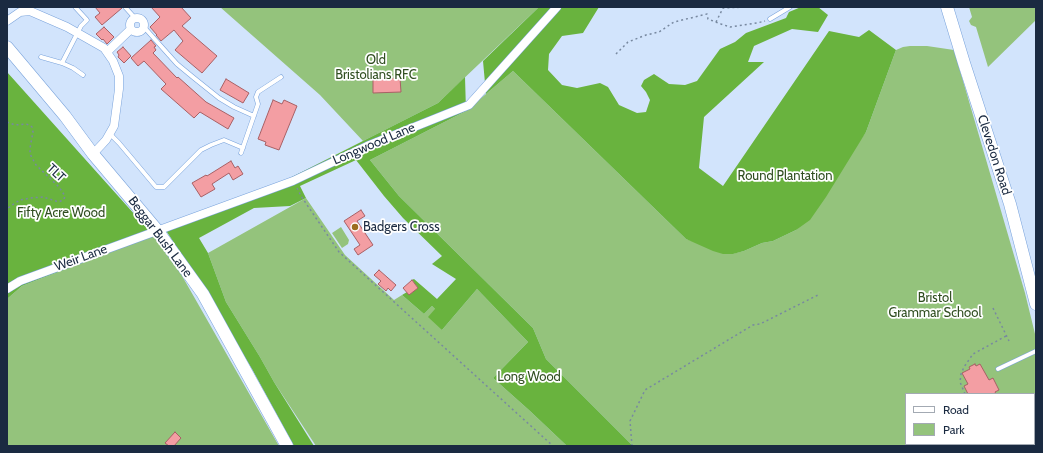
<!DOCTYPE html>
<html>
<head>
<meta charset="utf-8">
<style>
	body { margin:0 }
	#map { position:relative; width:1043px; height:453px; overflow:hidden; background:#d2e4fc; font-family:Cabin,sans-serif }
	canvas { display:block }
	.frame { position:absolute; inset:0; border:8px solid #1a2a41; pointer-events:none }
	.legend { position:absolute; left:905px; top:393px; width:130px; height:52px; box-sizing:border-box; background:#fff; border:1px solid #a3aab3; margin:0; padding:5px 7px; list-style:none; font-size:12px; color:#1a2a41 }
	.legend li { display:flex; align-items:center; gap:8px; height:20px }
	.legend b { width:20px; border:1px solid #a3aab3 }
</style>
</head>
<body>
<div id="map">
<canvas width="1043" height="453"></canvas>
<div class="frame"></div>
<ul class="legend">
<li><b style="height:5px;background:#fff"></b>Road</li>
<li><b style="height:11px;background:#94c37c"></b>Park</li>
</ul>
</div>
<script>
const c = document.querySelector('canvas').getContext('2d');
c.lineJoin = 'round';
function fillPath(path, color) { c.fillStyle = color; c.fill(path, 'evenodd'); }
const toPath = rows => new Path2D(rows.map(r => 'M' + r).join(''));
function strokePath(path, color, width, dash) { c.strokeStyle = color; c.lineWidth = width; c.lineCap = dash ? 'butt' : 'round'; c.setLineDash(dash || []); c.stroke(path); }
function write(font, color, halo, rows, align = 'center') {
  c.font = font + ' Cabin,sans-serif'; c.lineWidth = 3.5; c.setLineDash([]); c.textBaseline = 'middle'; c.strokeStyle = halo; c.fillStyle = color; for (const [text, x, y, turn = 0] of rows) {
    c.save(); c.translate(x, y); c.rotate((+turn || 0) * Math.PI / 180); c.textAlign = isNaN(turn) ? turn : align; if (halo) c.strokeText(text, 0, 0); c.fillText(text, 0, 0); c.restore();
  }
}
fillPath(toPath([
	[220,7,539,7,438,103,363,141,320,95],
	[969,7,1036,7,1036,20,988,67,976,27,971,25,969,21,972,17],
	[910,46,927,46,954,50,1025,293,1036,338,1036,446,633,446,546,359,533,328,399,196,370,160,466,111,513,71,686,239,732,254,744,251,762,243,773,241,796,230,866,132,896,50,903,47],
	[906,394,1034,394,1034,444,906,444],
	[306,198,345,255,394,300,402,295,424,314,432,306,435,309,442,330,477,289,528,342,493,378,530,411,567,446,316,446,274,382,260,357,226,302,208,253],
	[341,227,349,240,348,244,342,248,332,233],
	[153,235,173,260,279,446,7,446,7,299,22,286]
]), '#94c37c');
fillPath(toPath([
	[539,7,599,7,583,33,562,36,549,54,548,70,562,85,577,88,600,83,608,87,619,105,637,113,646,112,650,100,646,92,641,86,644,80,654,74,669,84,685,85,697,81,720,49,735,42,746,33,786,18,789,12,801,7,818,7,828,15,818,32,792,29,754,46,748,62,764,62,704,117,699,168,723,186,829,31,859,37,869,30,896,50,866,132,826,197,810,220,796,230,773,241,762,243,744,251,733,254,723,254,713,251,686,239,513,71,486,94,483,61],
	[7,72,153,235,22,286,7,299],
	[465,77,466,111,370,160,399,196,533,328,546,359,633,446,567,446,530,411,493,378,528,342,477,289,442,330,428,317,435,309,432,306,424,314,402,295,407,292,418,288,412,280,414,279,437,299,456,279,432,264,442,256,403,218,384,196,356,160,300,186,306,198,290,206,254,208,199,238,208,253,226,302,260,357,274,382,314,446,294,446,252,369,203,287,163,226,280,183,438,103]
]), '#69b33e');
const building = toPath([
	[95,7,122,7,122,8,102,25,95,17,100,13,95,7],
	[151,7,181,7,191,18,182,26,217,56,202,73,175,50,183,41,174,30,161,41,156,35,157,35,150,27,160,17,151,7],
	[104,27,114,37,107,44,103,39,102,40,96,34,104,27],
	[151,40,156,46,154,47,156,50,153,53,177,78,178,77,206,102,234,118,228,129,200,112,194,118,161,89,166,84,144,61,138,66,131,58,151,40],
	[123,47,131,56,124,63,118,57,119,55,117,52,123,47],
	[400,78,401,92,373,93,373,79,400,78],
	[226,79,249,93,243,103,220,90,226,79],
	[273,100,282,104,284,100,297,106,279,150,265,145,266,142,258,139,273,100],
	[231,161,235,168,238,166,243,174,233,180,229,173,212,184,215,189,201,197,192,183,206,175,207,176,231,161],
	[361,210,365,216,357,221,373,245,358,255,354,249,360,245,344,221,361,210],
	[379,270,396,285,391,291,388,288,386,291,378,284,381,281,374,275,379,270],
	[412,280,418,288,409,295,403,288,412,280],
	[975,364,976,366,980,364,989,380,993,378,999,390,995,392,996,394,968,394,964,386,968,384,962,373,970,369,969,367,975,364],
	[175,432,181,438,174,446,169,446,165,443,175,432]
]);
fillPath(building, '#f39ea3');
strokePath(building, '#a86065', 1);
const lane = toPath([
	[125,7,135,18],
	[770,19,790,7],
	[143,26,177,64,194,78,219,98,234,107,254,116],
	[41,57,62,63,73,68,83,75],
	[62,63,81,26,87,20,75,7],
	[110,134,119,143,156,187,164,187,201,150,211,145,224,140,243,148],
	[241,153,258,104,256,97,258,92,281,77],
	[998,369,1036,351],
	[1034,442,1036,442]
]);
const street = toPath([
	'130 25a7 7 0 1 1 14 0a7 7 0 1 1-14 0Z',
	[7,21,20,12,30,11,67,27,104,48,113,61,119,76,119,89,114,126,106,140,93,154],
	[107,52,131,29],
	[7,289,20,281,293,181,367,146,469,105,557,7]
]);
const secondary = toPath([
	[947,7,964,63,1010,204,1036,304],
	[7,47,65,116,93,154,157,230,203,294,287,446]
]);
strokePath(lane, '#7aa3db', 5);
strokePath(street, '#7aa3db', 9);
strokePath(secondary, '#7aa3db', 13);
strokePath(toPath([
	[716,22,723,8,747,7],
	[616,54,628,42,646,35,659,32,674,22,707,14,708,19,721,24,730,27,757,23,765,21],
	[7,122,15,125,26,124,29,125,32,127,33,132,30,148,30,154,36,165,59,187,65,196,64,199,59,202,43,197,31,198,20,200,12,205,7,209],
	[297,188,301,196,339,252,553,446],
	[993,308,1009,341],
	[965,394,960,382,961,374,964,367,973,354,1006,336],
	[1012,444,1013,446],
	[632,446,630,421,645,390,753,325,760,324,820,294]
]), '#7889a0', 1.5, [2, 3]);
strokePath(lane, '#fff', 4);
strokePath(street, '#fff', 8);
strokePath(secondary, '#fff', 12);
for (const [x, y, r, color] of [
	[355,227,4,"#9c6d1f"]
]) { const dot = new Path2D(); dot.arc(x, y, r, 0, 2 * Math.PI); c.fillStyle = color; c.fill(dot); strokePath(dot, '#fff', 1.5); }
write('13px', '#304e20', '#fff', [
	["Old",376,60],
	["Bristolians RFC",376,75],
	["Round Plantation",785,176],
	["Fifty Acre Wood",61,213],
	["Bristol",935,298],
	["Grammar School",935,313],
	["Long Wood",529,377]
]);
write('13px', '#1a2a41', '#fff', [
	["Longwood Lane",374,144,-23],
	["Clevedon Road",994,155,72],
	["TLT",56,173,43],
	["Beggar Bush Lane",160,237,53],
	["Weir Lane",81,258,-20]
]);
write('13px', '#1a2a41', '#fff', [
	["Badgers Cross",363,227]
], 'left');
</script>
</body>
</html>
